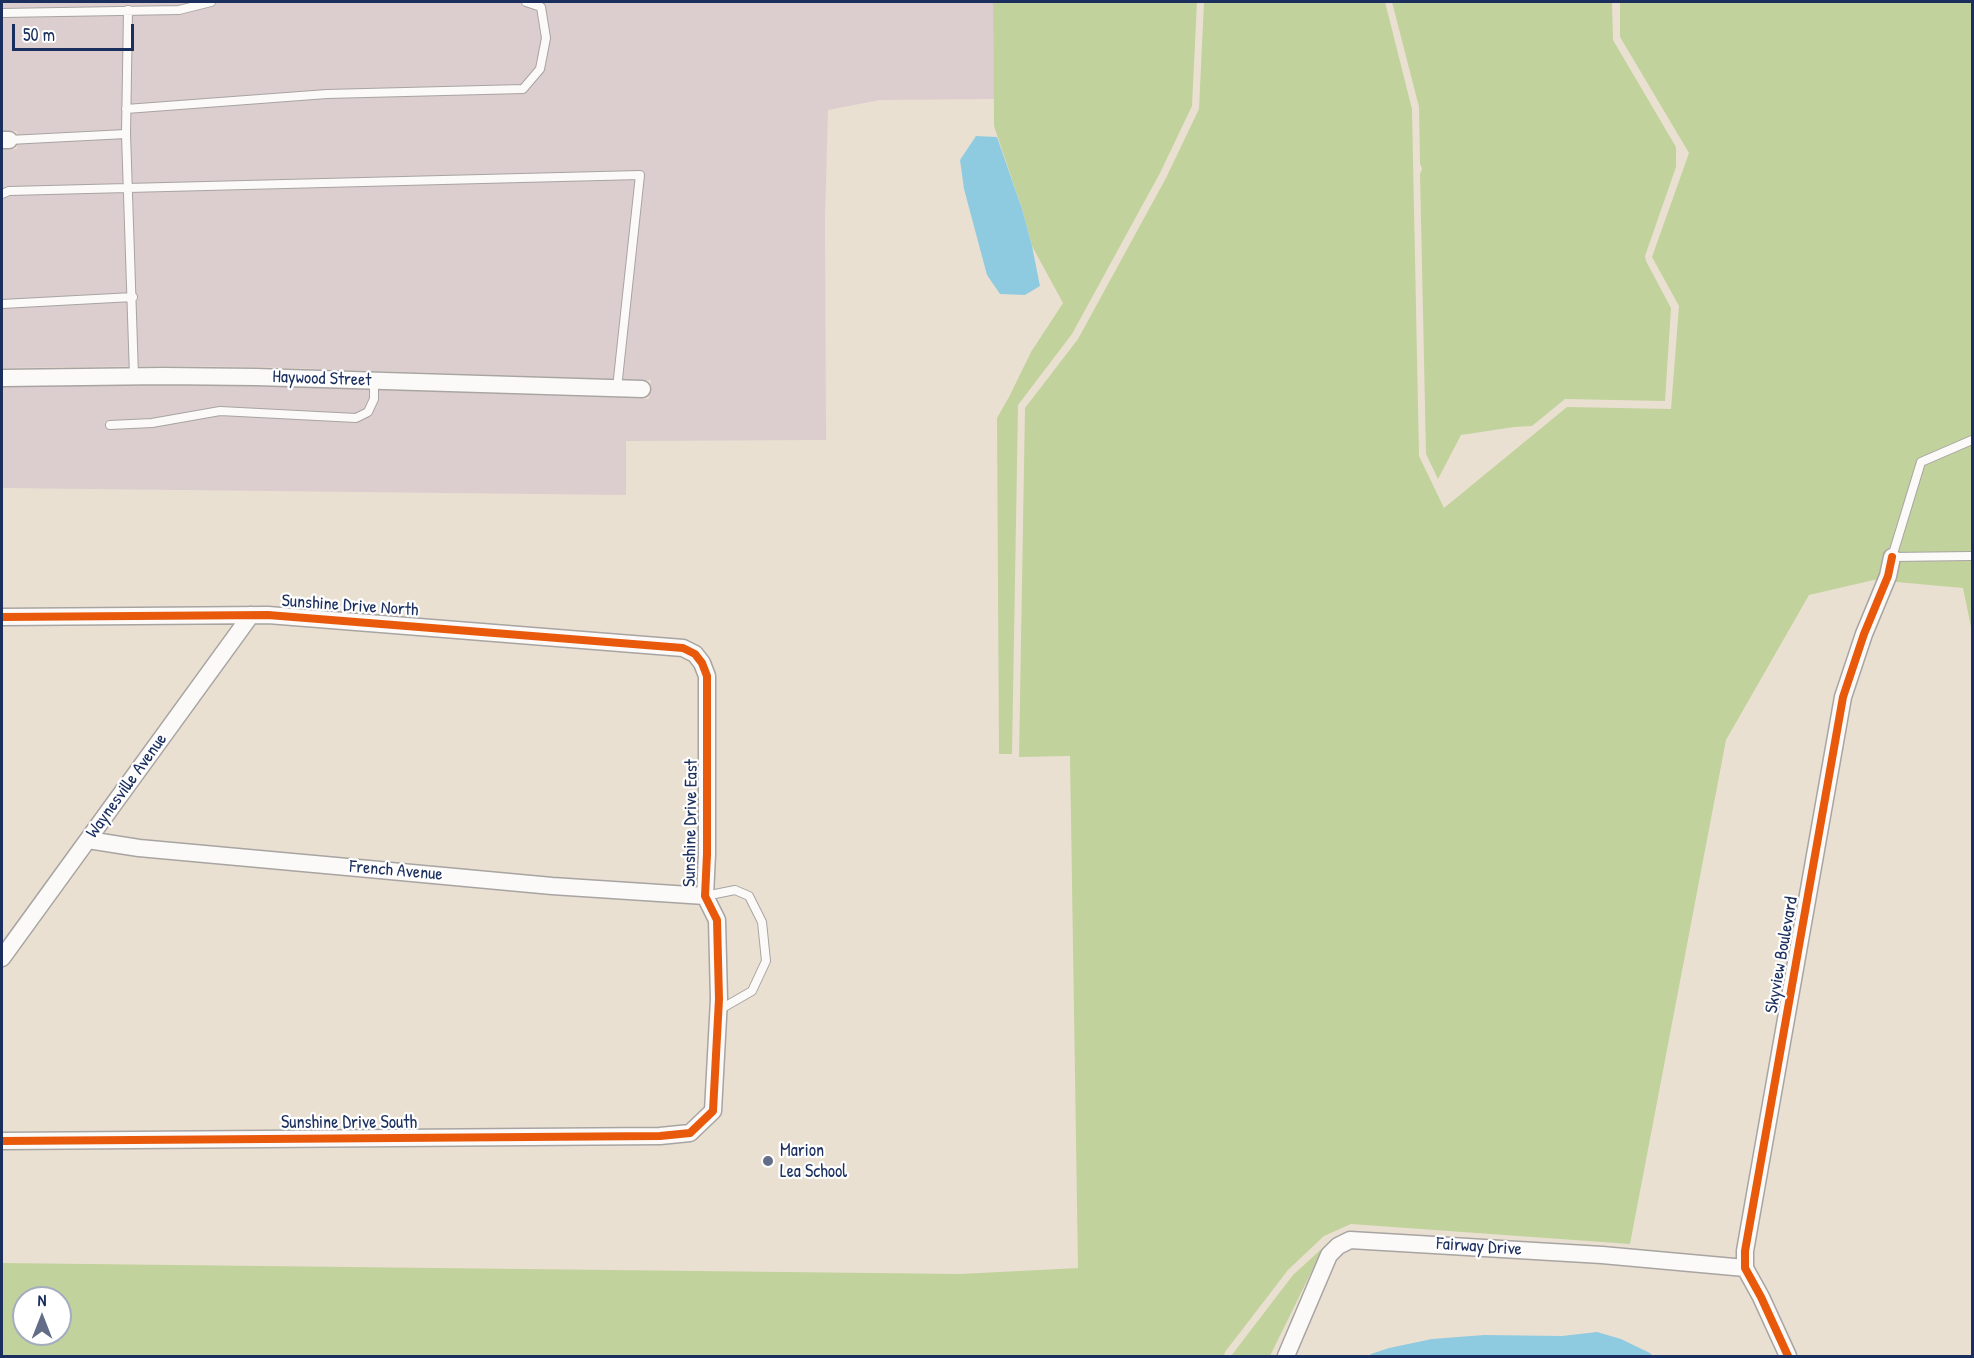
<!DOCTYPE html>
<html>
<head>
<meta charset="utf-8">
<style>
	body { margin:0 }
	#map { position:relative; width:1974px; height:1358px; overflow:hidden; background:#eae0d2; font-family:"Patrick Hand",sans-serif }
	canvas { display:block }
	.frame { position:absolute; inset:0; border:3px solid #1b2f5e; pointer-events:none }
	.north { position:absolute; left:12px; top:1286px; width:60px; height:60px; box-sizing:border-box; background:#fff; border:2px solid #a4acbf; border-radius:50%; rotate:0deg; font-size:16px; font-weight:700; line-height:24px; text-align:center; color:#1b2f5e }
	.north::after { content:''; display:block; margin:auto; width:21px; height:27px; background:#636d87; clip-path:polygon(50% 0,100% 100%,50% 72%,0 100%) }
	.scale { position:absolute; left:12px; top:24px; width:122px; height:27px; box-sizing:border-box; border:3px solid #1b2f5e; border-top:0; padding-left:8px; font-size:18px; line-height:21px; white-space:nowrap; color:#1b2f5e; -webkit-text-stroke:4px #fff; paint-order:stroke }
</style>
</head>
<body>
<div id="map">
<canvas width="1974" height="1358"></canvas>
<div class="frame"></div>
<div class="north">N</div>
<div class="scale">50 m</div>
</div>
<script>
const c = document.querySelector('canvas').getContext('2d');
c.lineJoin = 'round';
function fillPath(path, color) { c.fillStyle = color; c.fill(path, 'evenodd'); }
const toPath = rows => new Path2D(rows.map(r => 'M' + r).join(''));
function strokePath(path, color, width, dash) { c.strokeStyle = color; c.lineWidth = width; c.lineCap = dash ? 'butt' : 'round'; c.setLineDash(dash || []); c.stroke(path); }
function write(font, color, halo, rows, align = 'center') {
  c.font = font + ' "Patrick Hand",sans-serif'; c.lineWidth = 4.5; c.setLineDash([]); c.textBaseline = 'middle'; c.strokeStyle = halo; c.fillStyle = color; for (const [text, x, y, turn = 0] of rows) {
    c.save(); c.translate(x, y); c.rotate((+turn || 0) * Math.PI / 180); c.textAlign = isNaN(turn) ? turn : align; if (halo) c.strokeText(text, 0, 0); c.fillText(text, 0, 0); c.restore();
  }
}
fillPath(toPath([
	[2,2,993,2,994,99,880,100,828,110,825,218,826,440,626,441,626,495,2,488,2,387,163,385,256,386,649,399,651,380,256,367,163,366,2,368,2,150,17,149,17,131,2,131]
]), '#dccdce');
fillPath(toPath([
	[993,2,1197,2,1192,106,1160,173,1072,334,1018,405,1012,754,999,754,997,418,1009,397,1031,352,1063,303,1032,246,1022,209,994,126],
	[1204,2,1385,2,1412,109,1419,456,1444,508,1567,407,1671,409,1679,306,1652,257,1689,153,1620,37,1620,2,1972,2,1972,632,1963,588,1874,580,1809,595,1726,740,1630,1244,1351,1224,1324,1236,1288,1270,1225,1352,1224,1356,2,1356,2,1263,960,1274,1078,1268,1070,756,1019,757,1025,408,1078,339,1166,178,1199,109],
	[24,1298,60,1298,60,1334,24,1334],
	[1392,2,1612,2,1613,40,1676,147,1676,167,1645,256,1646,261,1671,308,1665,401,1565,399,1532,426,1514,427,1461,435,1438,479,1426,454,1420,174,1422,169,1420,163,1419,107],
	[1328,1243,1323,1248,1270,1356,1231,1356,1293,1275]
]), '#c2d29c');
fillPath(toPath([
	[976,136,997,137,1022,209,1032,246,1040,286,1025,295,1000,294,987,275,964,189,960,160],
	[1597,1332,1621,1339,1650,1353,1653,1356,1370,1356,1371,1354,1389,1348,1432,1339,1484,1335,1562,1336]
]), '#8fcbe0');
const service = toPath([
	[128,10,126,134,134,376],
	[2,13,179,10,211,2],
	[126,109,327,94,523,89,540,69,546,38,541,7,526,2],
	[9,140,126,134],
	[2,194,9,191,640,175,617,388],
	[2,304,133,297],
	[110,425,152,423,220,411,356,418,368,412,374,399,374,380],
	[1972,440,1921,462,1892,557,1972,556],
	[705,896,735,890,749,896,762,922,766,961,752,991,719,1010]
]);
const minor = toPath([
	[2,140,9,140],
	[2,378,163,376,256,377,642,389],
	[2,617,268,615,683,648,695,654,702,663,707,676,707,854,705,896,717,920,719,999,713,1111,690,1133,660,1136,2,1141],
	[88,840,139,848,358,868,552,886,705,896],
	[2,958,251,615],
	[1286,1356,1329,1255,1338,1246,1350,1240,1602,1255,1745,1268],
	[1788,1356,1761,1297,1745,1268,1745,1251,1843,697,1864,634,1888,576,1892,557]
]);
strokePath(service, '#a7a4a2', 10);
strokePath(minor, '#a7a4a2', 19);
strokePath(service, '#fcfaf8', 8);
strokePath(minor, '#fcfaf8', 16);
strokePath(toPath([
	[2,617,268,615,683,648,695,654,702,663,707,676,707,854,705,896,717,920,719,999,713,1111,690,1133,660,1136,2,1141],
	[1788,1356,1761,1297,1745,1268,1745,1251,1843,697,1864,634,1888,576,1892,557]
]), '#e8590c', 8);
for (const [x, y, r, color] of [
	[768,1161,6,"#636d87"]
]) { const dot = new Path2D(); dot.arc(x, y, r, 0, 2 * Math.PI); c.fillStyle = color; c.fill(dot); strokePath(dot, '#fff', 2); }
write('18px', '#1b2f5e', '#fff', [
	["Haywood Street",322,379,2],
	["Sunshine Drive North",350,606,4],
	["Waynesville Avenue",127,786,-54],
	["Sunshine Drive East",691,823,-89],
	["French Avenue",396,871,5],
	["Skyview Boulevard",1782,955,-80],
	["Sunshine Drive South",349,1123],
	["Fairway Drive",1479,1247,4]
]);
write('18px', '#1b2f5e', '#fff', [
	["Marion",780,1151],
	["Lea School",780,1172]
], 'left');
</script>
</body>
</html>
